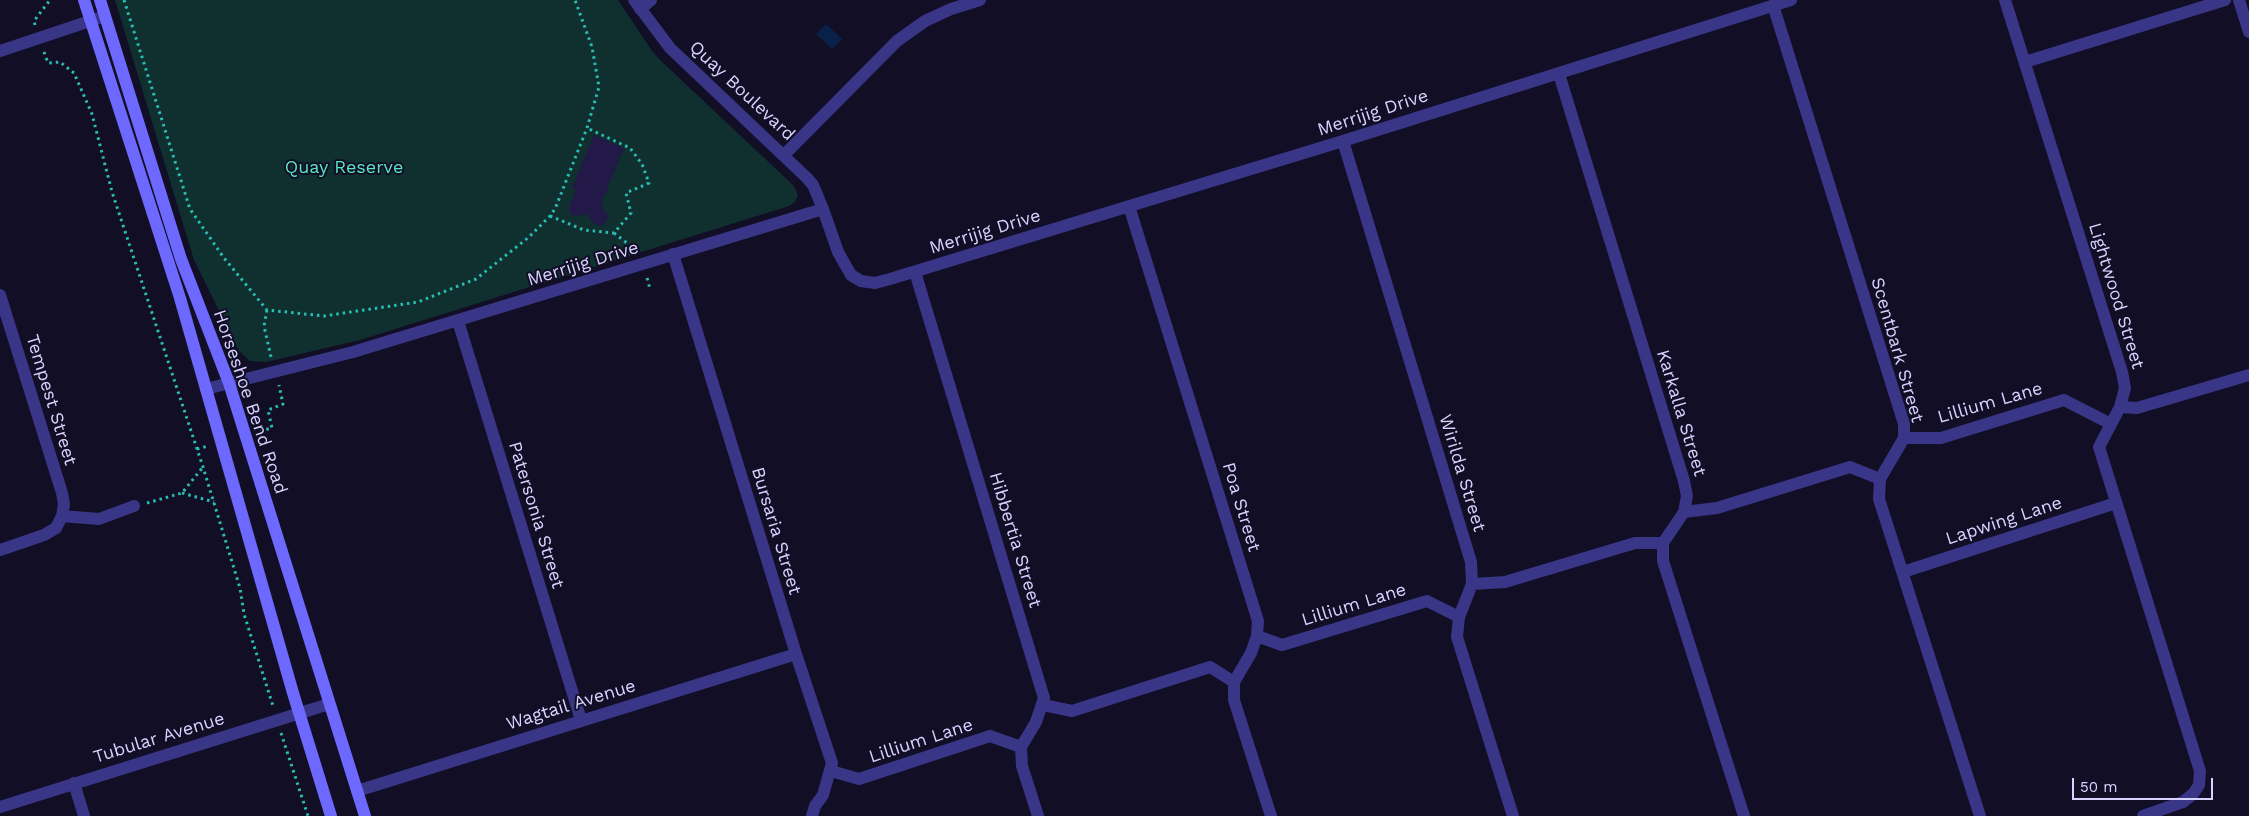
<!DOCTYPE html>
<html>
<head>
<meta charset="utf-8">
<style>
	body { margin:0 }
	#map { position:relative; width:2249px; height:816px; overflow:hidden; background:#120e26; font-family:"Work Sans",sans-serif }
	canvas { display:block }
	.scale { position:absolute; left:2072px; top:778px; width:141px; height:22px; box-sizing:border-box; border:2px solid #d8d2ff; border-top:0; padding-left:6px; font-size:15px; line-height:18px; white-space:nowrap; color:#d8d2ff; -webkit-text-stroke:4px #120e26; paint-order:stroke }
</style>
</head>
<body>
<div id="map">
<canvas width="2249" height="816"></canvas>
<div class="scale">50 m</div>
</div>
<script>
const c = document.querySelector('canvas').getContext('2d');
c.lineJoin = 'round';
function fillPath(path, color) { c.fillStyle = color; c.fill(path, 'evenodd'); }
const toPath = rows => new Path2D(rows.map(r => 'M' + r).join(''));
function strokePath(path, color, width, dash) { c.strokeStyle = color; c.lineWidth = width; c.lineCap = dash ? 'butt' : 'round'; c.setLineDash(dash || []); c.stroke(path); }
function write(font, color, halo, rows, align = 'center') {
  c.font = font + ' "Work Sans",sans-serif'; c.lineWidth = 4; c.setLineDash([]); c.textBaseline = 'middle'; c.strokeStyle = halo; c.fillStyle = color; for (const [text, x, y, turn = 0] of rows) {
    c.save(); c.translate(x, y); c.rotate((+turn || 0) * Math.PI / 180); c.textAlign = isNaN(turn) ? turn : align; if (halo) c.strokeText(text, 0, 0); c.fillText(text, 0, 0); c.restore();
  }
}
fillPath(toPath([
	[115,0,618,0,652,51,661,61,793,185,798,195,795,202,789,206,360,340,266,362,250,361,239,351,194,260]
]), '#10302f');
fillPath(toPath([
	[826,24,842,39,832,49,816,34]
]), '#092149');
fillPath(toPath([
	[594,135,624,148,601,205,608,216,606,222,601,226,593,223,588,214,575,216,571,214,569,209,576,189,572,188]
]), '#221948');
strokePath(toPath([
	[124,0,190,209,224,258,267,310,324,316,418,302,476,279,529,237,550,216,555,209,587,128,599,87,592,47,575,0],
	[35,25,34,21,50,0],
	[44,52,48,63,60,62,74,73,92,114,112,192,203,467,240,588,244,614,273,706],
	[550,216,584,230,614,233,631,213,626,193,649,183,642,164,630,148,587,128],
	[614,233,636,250],
	[647,278,650,289],
	[267,310,264,326,271,357],
	[260,431,272,428,268,410,283,404,279,385],
	[197,449,208,446],
	[182,493,214,502],
	[147,503,182,493,203,467],
	[281,733,308,816]
]), '#29bdb4', 3, [2.5, 4]);
strokePath(toPath([
	[634,0,670,48,807,178,813,185,823,209],
	[2005,0,2122,372,2125,388,2120,407,2099,447,2200,771,2199,785,2193,794,2183,802,2143,816],
	[2239,0,2249,32],
	[1773,5,1904,424,1904,438,1880,479,1879,499,1980,816],
	[640,9,651,0],
	[0,51,105,16],
	[2025,62,2225,0],
	[1559,74,1684,481,1687,496,1684,512,1663,543,1663,561,1744,816],
	[1343,141,1471,562,1472,584,1459,617,1457,637,1513,816],
	[784,155,897,41,925,21,951,9,980,0],
	[1129,206,1258,621,1257,636,1251,653,1234,682,1234,700,1271,816],
	[673,254,796,654,832,763,823,795,815,806,812,816],
	[915,272,1044,698,1036,722,1021,747,1022,766,1038,816],
	[0,295,62,493,64,504,62,516],
	[458,321,581,720],
	[206,389,353,352,823,209,838,252,851,275,861,281,875,283,890,279,1343,141,1791,0],
	[2120,407,2137,408,2249,375],
	[1904,438,1941,438,2064,400,2111,424],
	[1684,512,1717,508,1850,467,1880,479],
	[0,550,44,535,56,528,62,516,99,519,134,506],
	[1903,572,2116,503],
	[1472,584,1505,582,1635,543,1663,543],
	[1257,636,1282,645,1427,601,1459,617],
	[1043,705,1072,711,1210,667,1234,682],
	[831,771,859,779,990,736,1021,747],
	[74,783,84,816],
	[357,791,796,654],
	[0,807,329,704]
]), '#3a3687', 12);
strokePath(toPath([
	[84,0,180,298,293,693,331,816],
	[100,0,181,259,229,383,365,816]
]), '#6d69ff', 12);
write('18px', '#d8d2ff', '#120e26', [
	["Quay Boulevard",742,91,43],
	["Merrijig Drive",1373,113,-18],
	["Merrijig Drive",985,232,-17],
	["Merrijig Drive",583,264,-17],
	["Lightwood Street",2116,296,73],
	["Scentbark Street",1897,350,74],
	["Tempest Street",51,400,73],
	["Horseshoe Bend Road",250,402,71],
	["Lillium Lane",1990,403,-16],
	["Karkalla Street",1681,413,73],
	["Wirilda Street",1462,473,73],
	["Poa Street",1241,507,73],
	["Patersonia Street",536,515,73],
	["Lapwing Lane",2004,521,-18],
	["Bursaria Street",776,531,73],
	["Hibbertia Street",1015,540,73],
	["Lillium Lane",1354,605,-17],
	["Wagtail Avenue",571,705,-17],
	["Tubular Avenue",159,738,-17],
	["Lillium Lane",921,741,-18]
]);
write('18px', '#58e5c2', '#120e26', [
	["Quay Reserve",344,168]
]);
</script>
</body>
</html>
